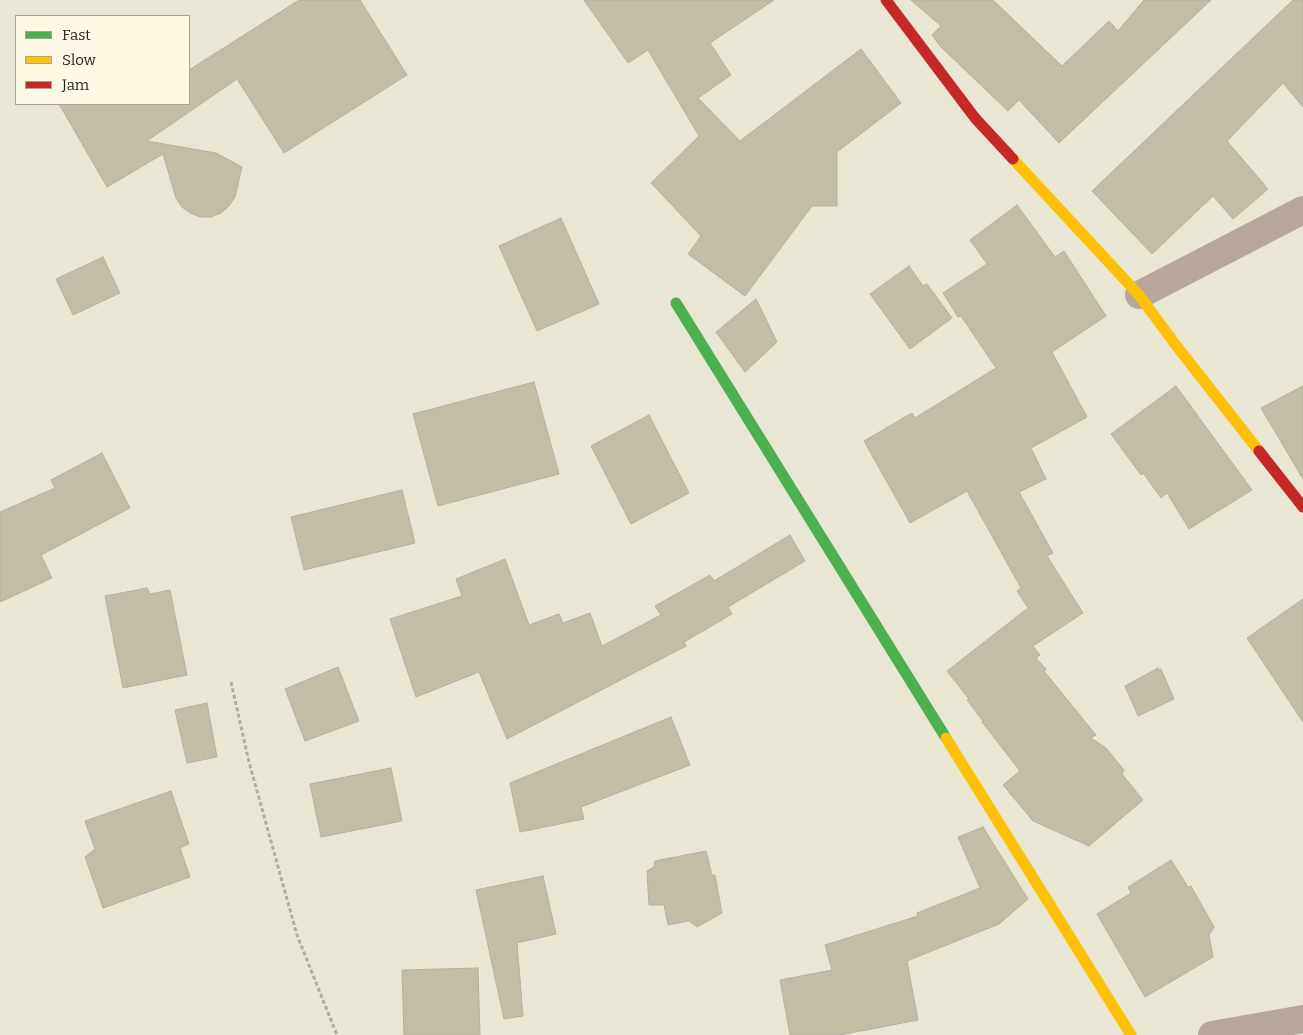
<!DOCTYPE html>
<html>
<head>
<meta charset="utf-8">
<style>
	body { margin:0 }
	#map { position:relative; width:1303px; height:1035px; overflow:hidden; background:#eae6d4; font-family:Bitter,serif }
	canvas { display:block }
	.legend { position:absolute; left:15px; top:15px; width:175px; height:90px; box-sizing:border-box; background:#fef9e5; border:1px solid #a8a493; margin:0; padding:6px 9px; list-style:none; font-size:15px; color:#282519 }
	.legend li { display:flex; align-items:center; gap:10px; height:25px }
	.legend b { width:25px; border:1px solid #a8a493 }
</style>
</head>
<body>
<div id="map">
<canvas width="1303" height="1035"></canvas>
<ul class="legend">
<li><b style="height:6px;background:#4caf50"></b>Fast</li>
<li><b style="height:6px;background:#ffc107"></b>Slow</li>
<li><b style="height:6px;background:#c62828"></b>Jam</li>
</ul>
</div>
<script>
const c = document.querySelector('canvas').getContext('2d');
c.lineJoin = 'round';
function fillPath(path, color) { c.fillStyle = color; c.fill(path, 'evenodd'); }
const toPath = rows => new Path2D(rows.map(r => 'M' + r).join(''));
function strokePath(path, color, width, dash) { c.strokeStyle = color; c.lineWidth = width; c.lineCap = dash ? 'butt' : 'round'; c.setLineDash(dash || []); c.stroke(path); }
const building = toPath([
	[299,0,360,0,407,75,284,153,237,79,147,141,216,153,242,167,235,197,229,206,221,213,211,217,200,217,190,213,182,207,176,198,163,154,107,187,59,104,189,104,189,70,299,0],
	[584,0,774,0,710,43,731,75,698,98,740,141,861,49,901,103,837,152,837,206,812,206,745,296,688,254,701,236,651,183,699,136,648,50,628,63,584,0],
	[911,0,993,0,1062,66,1109,21,1118,31,1144,0,1211,0,1059,143,1019,100,1008,111,941,47,932,35,941,26,911,0],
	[1293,0,1303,0,1303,107,1283,83,1227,141,1268,189,1233,219,1213,196,1152,254,1092,191,1293,0],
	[1017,205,1055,257,1064,251,1106,316,1052,352,1087,417,1031,448,1046,479,1019,492,1053,553,1047,556,1083,613,1033,646,1040,655,1036,658,1046,669,1044,671,1096,735,1091,738,1106,748,1124,770,1122,774,1143,800,1089,846,1033,821,1003,785,1020,771,982,722,983,721,967,700,969,699,947,671,1028,608,1017,591,1021,588,967,491,910,523,864,441,912,413,915,418,996,368,961,316,958,317,943,293,987,264,970,240,1017,205],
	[561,218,599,304,537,331,499,246,561,218],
	[103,257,120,293,73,315,56,279,103,257],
	[909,266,923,286,927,284,952,318,910,349,870,294,909,266],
	[756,299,777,342,745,372,716,332,756,299],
	[534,382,559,474,438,506,413,414,534,382],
	[1176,386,1252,490,1189,529,1167,493,1161,498,1143,473,1141,475,1111,434,1176,386],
	[1303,386,1303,479,1261,408,1303,386],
	[649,415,689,493,631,524,591,446,649,415],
	[102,453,130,508,41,555,52,578,0,602,0,512,55,488,51,480,102,453],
	[402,490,415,543,304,570,291,517,402,490],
	[790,535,805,561,728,607,732,614,684,642,686,646,507,739,479,672,416,697,390,619,462,596,456,579,505,559,529,625,559,614,563,623,590,613,602,646,661,615,655,606,710,575,714,581,790,535],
	[147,588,150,594,170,590,187,675,123,688,105,596,147,588],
	[1303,599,1303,722,1247,638,1303,599],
	[338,667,359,721,305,741,285,689,338,667],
	[1158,668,1159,670,1161,669,1174,699,1138,716,1125,686,1158,668],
	[207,703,217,757,187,763,175,710,207,703],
	[671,717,690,765,581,807,584,819,520,832,510,783,671,717],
	[391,768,402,821,321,837,310,784,391,768],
	[171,791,189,844,180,848,190,877,103,908,85,857,95,849,85,821,171,791],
	[983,827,1028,899,999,924,907,961,918,1020,840,1035,790,1035,780,980,832,970,825,945,918,916,917,913,980,888,958,837,983,827],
	[706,851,712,875,715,875,722,913,697,927,689,921,668,925,664,905,649,905,647,871,654,867,655,861,706,851],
	[1171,860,1188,887,1191,886,1214,927,1209,935,1213,957,1145,997,1097,914,1131,893,1128,887,1171,860],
	[543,876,556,934,517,943,523,1016,504,1019,476,890,543,876],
	[478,968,480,1035,404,1035,402,970,478,968]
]);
fillPath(building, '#c2bda4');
strokePath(building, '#b2b0a1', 1);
strokePath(toPath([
	[231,682,249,762,297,935,337,1035]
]), '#b6aaa0', 3, [4, 2.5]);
strokePath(toPath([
	[1139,295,1303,210],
	[1212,1035,1303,1019]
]), '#b7a69c', 28);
strokePath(toPath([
	[676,303,946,738]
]), '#4caf50', 11);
strokePath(toPath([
	[1013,159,1139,295,1175,344,1259,451],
	[946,738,1131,1035]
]), '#ffc107', 11);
strokePath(toPath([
	[886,0,975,118,1013,159],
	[1259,451,1303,507]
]), '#c62828', 11);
</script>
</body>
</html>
